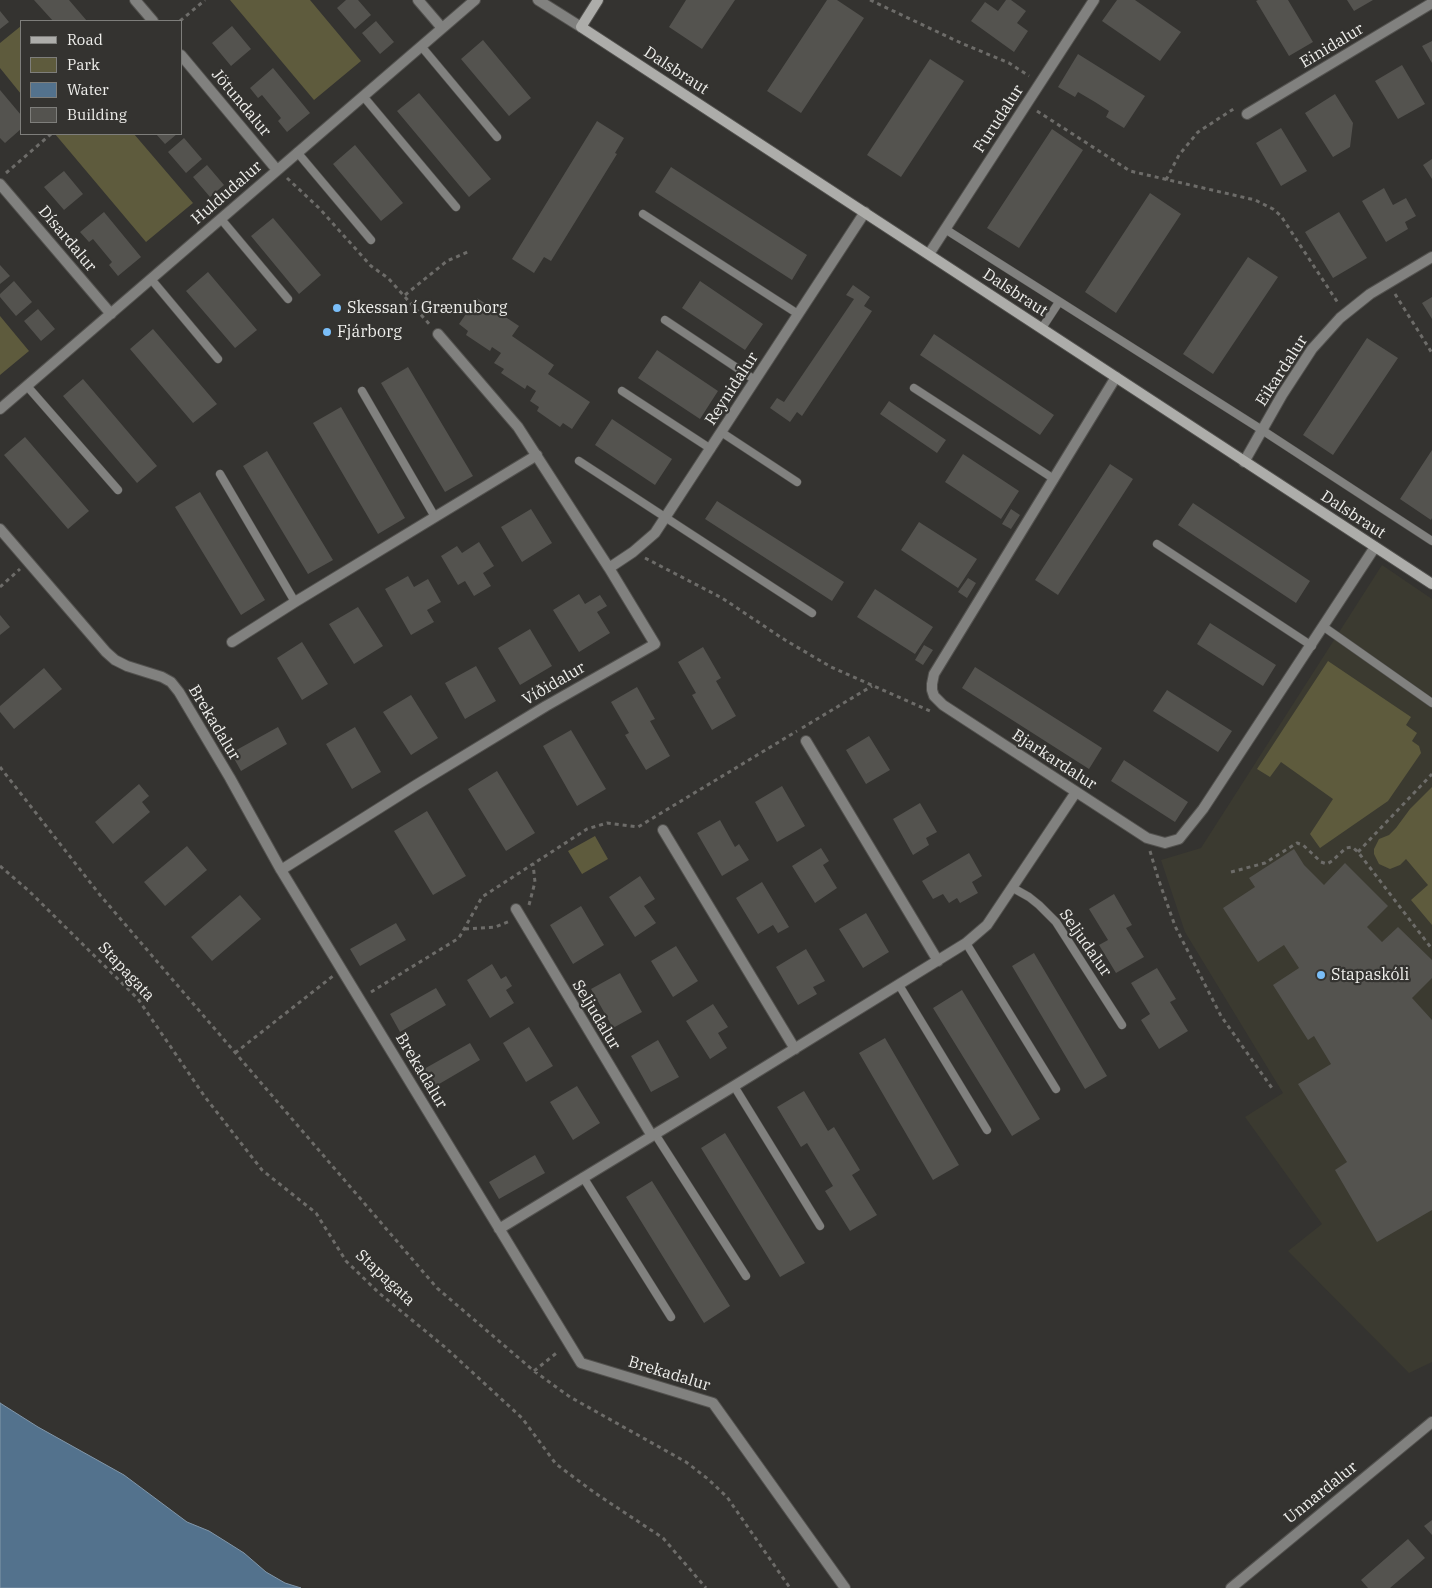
<!DOCTYPE html>
<html>
<head>
<meta charset="utf-8">
<style>
	body { margin:0 }
	#map { position:relative; width:1432px; height:1588px; overflow:hidden; background:#343330; font-family:"IBM Plex Serif",serif }
	canvas { display:block }
	.legend { position:absolute; left:20px; top:20px; width:162px; height:115px; box-sizing:border-box; background:#343330; border:1px solid #7e7e7b; margin:0; padding:6px 9px; list-style:none; font-size:15px; color:#eeeeeb }
	.legend li { display:flex; align-items:center; gap:10px; height:25px }
	.legend b { width:25px; border:1px solid #7e7e7b }
</style>
</head>
<body>
<div id="map">
<canvas width="1432" height="1588"></canvas>
<ul class="legend">
<li><b style="height:6px;background:#adadaa"></b>Road</li>
<li><b style="height:14px;background:#5e5b3d"></b>Park</li>
<li><b style="height:14px;background:#53728d"></b>Water</li>
<li><b style="height:14px;background:#54534f"></b>Building</li>
</ul>
</div>
<script>
const c = document.querySelector('canvas').getContext('2d');
c.lineJoin = 'round';
function fillPath(path, color) { c.fillStyle = color; c.fill(path, 'evenodd'); }
const toPath = rows => new Path2D(rows.map(r => 'M' + r).join(''));
function strokePath(path, color, width, dash) { c.strokeStyle = color; c.lineWidth = width; c.lineCap = dash ? 'butt' : 'round'; c.setLineDash(dash || []); c.stroke(path); }
function write(font, color, halo, rows, align = 'center') {
  c.font = font + ' "IBM Plex Serif",serif'; c.lineWidth = 4.5; c.setLineDash([]); c.textBaseline = 'middle'; c.strokeStyle = halo; c.fillStyle = color; for (const [text, x, y, turn = 0] of rows) {
    c.save(); c.translate(x, y); c.rotate((+turn || 0) * Math.PI / 180); c.textAlign = isNaN(turn) ? turn : align; if (halo) c.strokeText(text, 0, 0); c.fillText(text, 0, 0); c.restore();
  }
}
fillPath(toPath([
	[1382,565,1432,599,1432,1362,1409,1373,1288,1251,1322,1224,1245,1117,1283,1093,1185,932,1161,860,1201,848]
]), '#3b3a30');
fillPath(toPath([
	[230,0,310,0,361,61,314,100],
	[21,26,21,94,0,68,0,43],
	[55,134,134,134,193,203,146,242],
	[0,316,29,351,0,375],
	[1328,661,1411,717,1406,725,1417,733,1412,741,1419,746,1421,753,1388,801,1320,848,1310,834,1333,799,1281,762,1270,777,1257,769],
	[1432,787,1432,925,1411,900,1428,885,1406,859,1400,865,1390,869,1379,864,1374,854,1374,849,1379,839,1389,835,1396,828,1410,809],
	[595,836,608,859,582,874,568,851]
]), '#5e5b3d');
const water = toPath([
	[0,1403,38,1427,124,1475,187,1522,209,1531,225,1541,244,1553,266,1572,285,1583,301,1588,0,1588,0,1403]
]);
fillPath(water, '#53728d');
strokePath(water, '#8297a9', 1);
fillPath(toPath([
	[34,0,69,0,87,21,53,21],
	[346,0,358,0,371,15,355,29,337,8],
	[686,0,735,0,702,49,669,27],
	[827,0,837,0,864,18,801,113,767,91],
	[1006,0,1011,0,1026,11,1017,23,1028,31,1014,52,971,21,985,2,998,11],
	[1117,0,1135,0,1181,32,1160,61,1102,21],
	[1258,0,1288,0,1313,42,1289,56,1256,1],
	[1347,0,1373,0,1354,11],
	[0,11,9,22,0,29],
	[376,21,394,42,380,54,362,33],
	[232,26,251,49,231,66,212,43],
	[483,40,531,98,509,116,461,59],
	[1432,41,1432,63,1422,46],
	[1078,54,1145,96,1124,128,1106,117,1109,111,1095,102,1078,92,1075,97,1058,87],
	[930,59,964,81,901,177,867,155],
	[1402,65,1425,104,1398,119,1375,81],
	[273,68,310,113,287,132,278,121,281,118,262,95,258,98,250,88],
	[0,90,21,115,21,129,5,143,0,138],
	[419,93,491,179,469,197,397,111],
	[1335,94,1353,123,1350,147,1333,157,1305,113],
	[597,121,624,138,615,153,617,154,551,261,544,257,534,273,512,259],
	[1281,128,1307,171,1281,186,1256,143],
	[1052,129,1083,150,1019,248,987,228],
	[156,134,177,134,165,144],
	[184,138,202,159,186,173,168,152],
	[355,145,403,203,381,221,333,164],
	[1432,159,1432,179,1423,165],
	[207,165,224,185,210,197,193,177],
	[671,167,807,255,792,280,655,192],
	[64,171,83,194,64,210,44,187],
	[1384,188,1393,205,1406,198,1416,216,1405,222,1408,229,1386,242,1362,201],
	[1150,193,1181,214,1116,313,1085,292],
	[104,212,141,257,118,276,109,265,112,262,93,239,89,242,80,232],
	[1339,212,1367,258,1333,278,1305,232],
	[273,218,321,275,299,294,251,236],
	[1248,257,1278,277,1213,374,1183,354],
	[0,265,10,276,0,284],
	[208,272,257,330,235,348,186,291],
	[14,281,32,302,16,316,0,297,0,294],
	[700,281,763,324,745,350,682,308],
	[853,285,870,297,864,306,872,311,802,416,797,412,790,422,770,408,777,398,784,402,854,299,846,295],
	[1432,297,1432,319,1422,303],
	[477,298,519,326,512,336,554,365,548,374,590,402,572,429,563,423,560,427,537,411,539,407,530,401,536,391,527,385,525,389,501,373,504,369,494,363,501,353,492,347,490,351,466,335,468,331,459,324],
	[38,309,55,329,41,341,24,321],
	[153,329,217,404,193,423,130,349],
	[934,334,1054,415,1040,435,920,355],
	[1367,338,1398,358,1333,455,1303,435],
	[657,350,718,391,700,419,638,378],
	[408,367,473,476,445,492,381,383],
	[83,379,157,466,137,483,63,396],
	[889,401,946,440,937,453,880,414],
	[341,407,405,518,378,534,313,423],
	[612,419,672,459,655,485,595,445],
	[25,437,89,511,68,529,4,455],
	[1432,450,1432,518,1431,520,1400,499],
	[267,451,333,560,308,574,243,466],
	[963,454,1019,491,1001,519,945,482],
	[1110,464,1133,479,1058,595,1035,580],
	[200,492,265,600,241,615,175,507],
	[717,501,844,582,832,601,705,519],
	[1193,503,1310,581,1296,603,1178,525],
	[531,509,552,543,522,562,501,527],
	[1011,509,1020,515,1011,529,1002,524],
	[919,522,977,559,958,588,901,550],
	[479,542,494,566,483,573,491,586,474,596,465,581,458,585,441,556,457,546,462,553],
	[408,576,414,587,428,579,441,602,427,610,434,622,411,635,385,589],
	[968,578,976,583,967,598,958,592],
	[875,589,933,627,915,654,857,617],
	[579,594,585,604,600,595,607,606,597,612,610,633,579,652,553,610],
	[358,607,383,646,354,664,329,624],
	[0,615,10,627,0,635],
	[1210,623,1276,665,1263,686,1197,644],
	[530,629,552,666,520,685,498,648],
	[302,642,328,684,302,700,277,658],
	[924,645,933,650,923,665,915,660],
	[703,647,721,678,716,681,736,716,712,730,692,695,696,693,678,662],
	[476,666,496,701,465,719,445,683],
	[975,667,1102,748,1089,769,962,688],
	[44,668,62,689,14,729,0,712,0,706],
	[637,687,655,719,650,721,670,756,646,770,625,735,629,733,611,702],
	[1167,690,1232,731,1218,752,1153,711],
	[411,695,438,738,411,755,383,712],
	[278,727,287,744,241,771,231,753],
	[355,727,381,772,352,789,326,744],
	[571,730,606,789,577,806,543,746],
	[869,736,890,770,866,784,846,750],
	[1124,760,1188,802,1175,822,1111,781],
	[497,771,535,833,506,851,468,789],
	[139,784,149,796,142,802,150,812,113,844,95,822],
	[782,786,805,826,777,842,755,802],
	[920,803,937,832,926,838,929,845,913,855,893,819],
	[427,811,466,876,433,895,394,831],
	[720,820,735,847,739,844,749,860,722,876,697,833],
	[187,846,207,870,165,906,144,882],
	[821,848,829,861,823,865,837,888,815,903,792,866],
	[1294,849,1304,865,1324,885,1345,863,1388,906,1367,927,1382,942,1398,927,1432,960,1432,978,1412,998,1432,1020,1432,1210,1377,1242,1335,1170,1347,1162,1298,1084,1331,1064,1314,1036,1308,1040,1273,985,1299,968,1284,945,1258,962,1223,908,1255,887,1249,878],
	[969,853,982,876,972,882,978,893,960,903,957,898,949,903,943,894,933,899,922,881],
	[640,876,655,899,644,906,656,923,635,937,609,897],
	[762,882,789,927,778,933,773,925,758,934,736,898],
	[1114,894,1132,925,1126,928,1144,957,1116,973,1099,945,1108,940,1089,909],
	[240,895,261,919,212,961,191,937],
	[581,906,604,945,573,964,550,925],
	[866,913,889,952,863,968,839,929],
	[396,923,406,940,360,966,350,949],
	[676,946,698,981,673,997,651,961],
	[806,949,825,981,813,987,817,994,798,1005,776,967],
	[1034,953,1107,1076,1085,1089,1012,966],
	[492,964,501,979,506,976,512,986,506,990,514,1003,490,1018,467,980],
	[1157,968,1176,999,1170,1002,1188,1031,1159,1049,1141,1020,1150,1014,1131,983],
	[620,973,642,1012,613,1028,591,989],
	[436,988,446,1005,400,1032,390,1014],
	[962,990,1040,1119,1012,1136,933,1008],
	[713,1004,728,1027,718,1033,727,1048,710,1059,686,1021],
	[529,1027,553,1066,526,1082,503,1043],
	[885,1038,959,1165,933,1180,859,1053],
	[658,1040,679,1077,651,1092,631,1056],
	[470,1043,480,1060,434,1087,424,1069],
	[577,1086,600,1123,573,1140,550,1102],
	[804,1091,828,1131,834,1127,860,1170,852,1175,877,1215,850,1231,825,1191,833,1186,807,1143,801,1147,777,1107],
	[725,1133,805,1263,780,1277,701,1148],
	[535,1155,545,1173,499,1199,489,1182],
	[652,1181,730,1306,704,1323,626,1197],
	[1432,1520,1432,1535,1424,1526],
	[1408,1539,1425,1558,1390,1588,1368,1588,1361,1580]
]), '#54534f');
const lane = toPath([
	[421,46,497,137],
	[363,96,456,207],
	[297,152,371,240],
	[643,214,798,314],
	[221,219,288,299],
	[945,229,1262,430,1432,541],
	[151,279,218,359],
	[665,320,755,380],
	[1042,328,1059,302],
	[27,386,118,490],
	[914,388,1054,479],
	[362,391,435,517],
	[622,391,711,449],
	[721,432,797,482],
	[579,461,812,613],
	[220,474,295,602],
	[1157,544,1312,646],
	[1324,627,1432,703],
	[1013,888,1029,897,1039,905,1056,922,1122,1025],
	[966,943,1056,1089],
	[899,985,987,1130],
	[734,1086,820,1226],
	[655,1134,746,1276],
	[583,1177,671,1317]
]);
const street = toPath([
	[135,0,153,21],
	[418,0,442,28],
	[538,0,581,27],
	[181,55,277,170],
	[1247,114,1432,3],
	[0,184,111,314],
	[929,254,1094,0],
	[1116,377,934,674,932,684,932,690,934,696,943,705,1147,838,1165,843,1179,839,1203,809,1375,547],
	[0,409,475,0],
	[1244,462,1282,395,1312,349,1340,318,1370,294,1432,257],
	[0,529,106,652,115,660,127,666,162,677,171,682,179,692,230,778,281,870,581,1363,713,1403,845,1588],
	[609,568,633,552,655,533,865,212],
	[232,642,295,602,537,455],
	[806,741,938,961],
	[663,830,795,1049],
	[281,870,416,785,546,706,655,644,609,568,518,427,438,334],
	[516,909,652,1136],
	[499,1229,739,1083,966,943,987,925,1076,792],
	[1231,1588,1432,1422]
]);
const secondary = toPath([
	[598,0,581,27,1432,584]
]);
strokePath(lane, '#52514e', 9);
strokePath(street, '#52514e', 12);
strokePath(secondary, '#52514e', 12);
strokePath(toPath([
	[870,0,961,43,1009,63,1029,76],
	[180,21,205,0],
	[1037,111,1130,171,1255,200,1273,209,1281,216,1338,303],
	[6,173,51,134],
	[287,178,319,208,371,266,388,278,431,326],
	[1166,180,1179,155,1198,132,1235,108],
	[1395,294,1432,353],
	[405,295,447,261,470,251],
	[645,558,722,598,785,640,831,667,930,711],
	[0,587,20,569],
	[802,728,872,686],
	[0,767,100,895,437,1288,534,1371,570,1397,686,1462,708,1479,727,1497,790,1588],
	[1150,851,1158,878,1175,926,1221,1016,1274,1091],
	[1358,852,1432,774],
	[0,866,29,891,138,999,205,1097,262,1170,316,1213,346,1261,379,1293,446,1348,522,1418,556,1464,595,1493,663,1538,706,1588],
	[1231,872,1265,863,1297,843,1303,845,1321,862,1327,864,1332,861,1346,848,1352,847,1358,852,1432,949],
	[529,905,535,882,533,864],
	[465,929,495,927,510,921],
	[371,992,459,938,482,897,587,829,607,823,638,827,797,731],
	[235,1053,333,976],
	[534,1371,559,1351]
]), '#6d6c69', 3, [4, 4]);
strokePath(lane, '#81817f', 8);
strokePath(street, '#81817f', 10);
strokePath(secondary, '#adadaa', 10);
for (const [x, y, r, color] of [
	[337,308,5,"#7abef8"],
	[327,332,5,"#7abef8"],
	[1321,975,5,"#7abef8"]
]) { const dot = new Path2D(); dot.arc(x, y, r, 0, 2 * Math.PI); c.fillStyle = color; c.fill(dot); strokePath(dot, '#343330', 2); }
write('16px', '#eeeeeb', '#343330', [
	["Einidalur",1332,46,-31],
	["Dalsbraut",676,71,33],
	["Jötundalur",241,103,50],
	["Furudalur",999,119,-57],
	["Huldudalur",227,193,-41],
	["Dísardalur",67,239,50],
	["Dalsbraut",1015,293,33],
	["Eikardalur",1282,371,-57],
	["Reynidalur",732,389,-57],
	["Dalsbraut",1353,515,33],
	["Víðidalur",554,684,-30],
	["Brekadalur",214,723,59],
	["Bjarkardalur",1054,760,33],
	["Seljudalur",1085,943,55],
	["Stapagata",126,972,47],
	["Seljudalur",596,1015,59],
	["Brekadalur",421,1071,59],
	["Stapagata",385,1278,43],
	["Brekadalur",669,1374,17],
	["Unnardalur",1321,1493,-39]
]);
write('16px', '#eeeeeb', '#343330', [
	["Skessan í Grænuborg",347,308],
	["Fjárborg",337,332],
	["Stapaskóli",1331,975]
], 'left');
</script>
</body>
</html>
